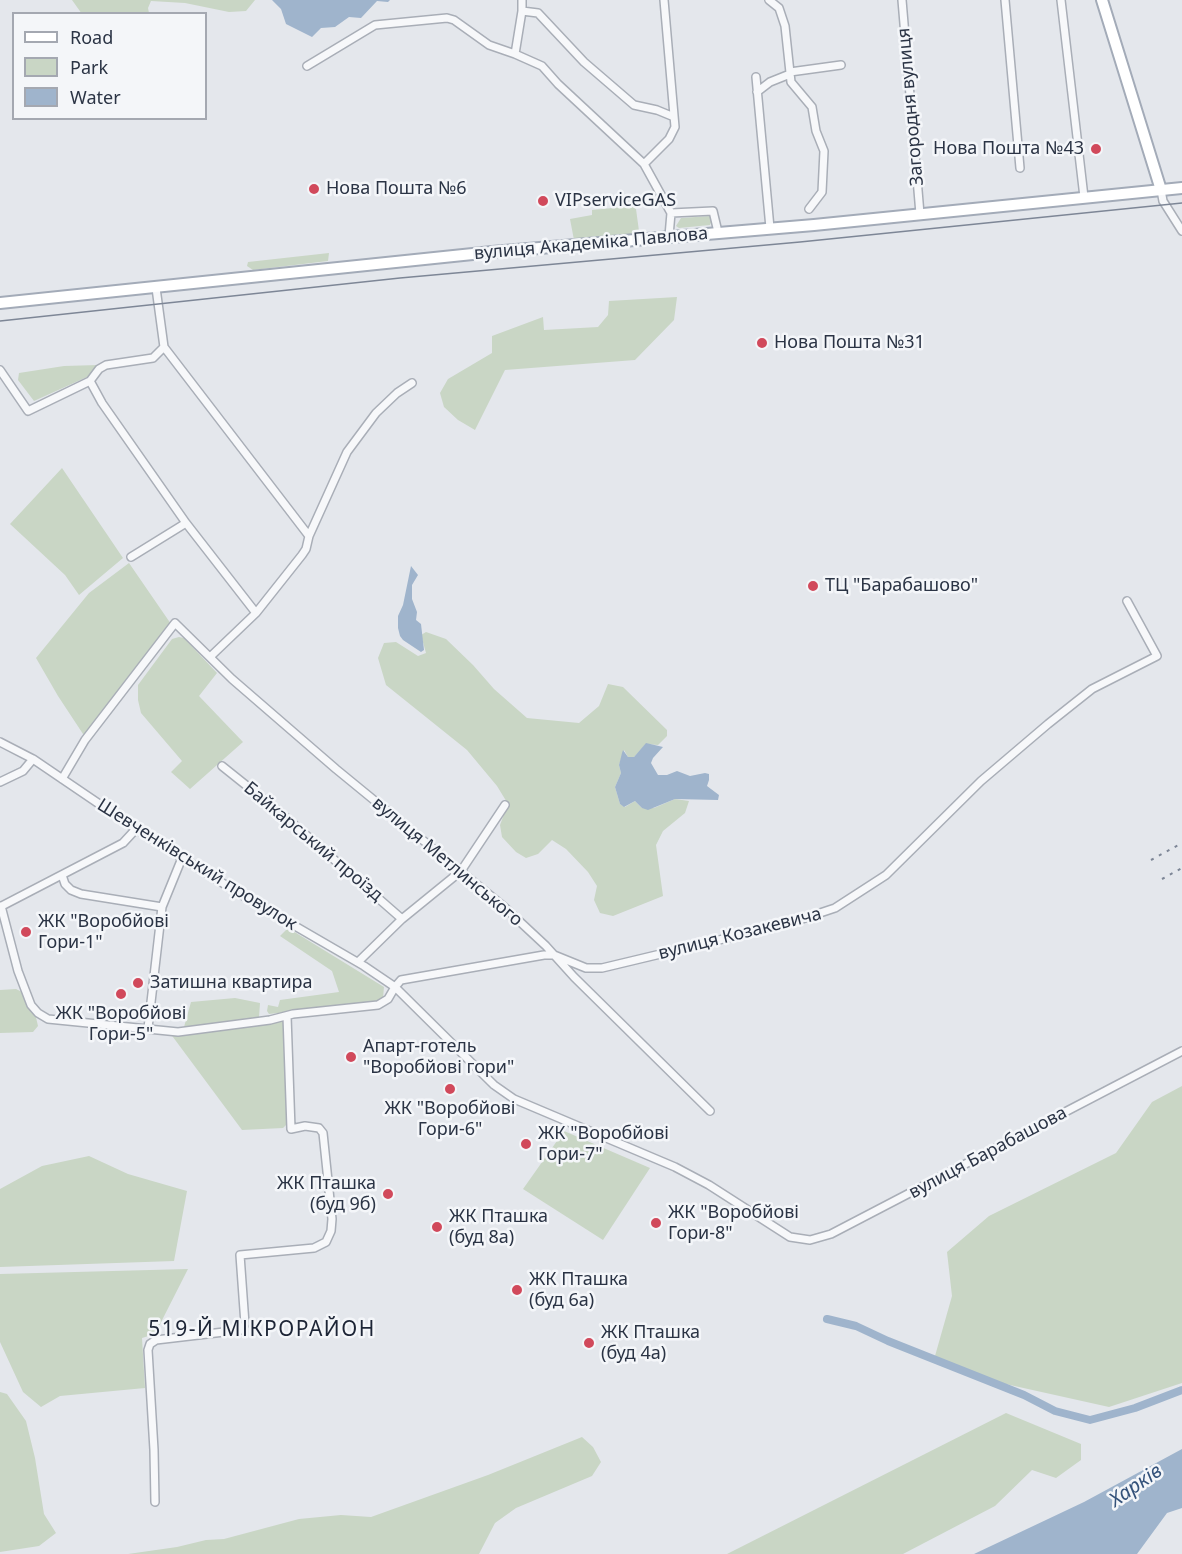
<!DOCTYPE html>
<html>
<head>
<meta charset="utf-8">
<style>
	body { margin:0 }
	#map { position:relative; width:1182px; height:1554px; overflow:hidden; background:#e4e7ec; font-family:"Noto Sans",sans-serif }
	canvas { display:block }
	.legend { position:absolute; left:12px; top:12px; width:195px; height:108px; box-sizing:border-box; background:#f4f6f9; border:2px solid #a4a8b1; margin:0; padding:8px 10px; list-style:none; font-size:18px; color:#2b3445 }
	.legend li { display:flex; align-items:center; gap:12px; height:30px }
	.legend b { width:30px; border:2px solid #a4a8b1 }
</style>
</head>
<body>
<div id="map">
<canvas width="1182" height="1554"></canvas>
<ul class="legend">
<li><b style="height:8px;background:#fff"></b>Road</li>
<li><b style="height:16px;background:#c9d6c5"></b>Park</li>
<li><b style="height:16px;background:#9fb4cc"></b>Water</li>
</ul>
</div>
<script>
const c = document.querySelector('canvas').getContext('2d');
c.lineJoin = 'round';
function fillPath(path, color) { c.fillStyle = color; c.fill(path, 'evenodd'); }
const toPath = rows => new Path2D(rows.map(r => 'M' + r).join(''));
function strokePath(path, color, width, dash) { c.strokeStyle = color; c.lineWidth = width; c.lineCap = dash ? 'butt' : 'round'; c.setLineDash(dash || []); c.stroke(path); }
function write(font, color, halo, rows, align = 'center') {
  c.font = font + ' "Noto Sans",sans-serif'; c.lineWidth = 5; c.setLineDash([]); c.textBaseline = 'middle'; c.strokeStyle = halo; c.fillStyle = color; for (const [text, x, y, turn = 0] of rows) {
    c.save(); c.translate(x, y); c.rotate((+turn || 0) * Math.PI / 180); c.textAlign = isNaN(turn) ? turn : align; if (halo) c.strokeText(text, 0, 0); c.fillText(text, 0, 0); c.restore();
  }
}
fillPath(toPath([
	[72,0,255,0,246,11,229,12,185,3,151,1,148,8,149,13,82,14],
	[633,206,636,209,639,231,637,234,574,240,570,219,592,215,592,210],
	[710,216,712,220,710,225,679,228,676,226,681,218],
	[329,253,328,261,253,270,247,266,248,262],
	[677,297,674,320,635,360,505,370,475,430,458,420,444,407,440,393,448,379,492,353,492,336,543,317,544,330,598,327,608,315,609,301],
	[98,365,97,368,87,377,34,401,18,380,19,373,64,366],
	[62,468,123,558,79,595,65,575,10,524],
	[129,563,171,624,85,737,58,696,36,658,89,593],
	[426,632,446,639,473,665,494,689,527,718,579,723,599,706,608,684,623,687,667,730,667,736,658,745,646,744,634,757,628,757,624,750,619,765,621,773,615,787,620,804,625,807,635,801,642,808,654,808,675,799,689,801,685,813,663,831,656,845,663,896,613,916,600,913,594,900,597,886,588,872,566,849,552,840,538,854,526,858,516,852,502,837,500,825,508,804,497,786,467,750,386,685,378,658,384,643,396,642,418,656,426,653,421,635],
	[179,637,184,638,217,673,199,696,243,742,190,789,171,772,182,761,141,713,138,700,138,685,172,639],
	[288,928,384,987,383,998,380,1001,371,1003,269,1014,267,1011,268,1005,278,1007,280,1000,339,992,332,971,280,936],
	[16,989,24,993,35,1013,38,1026,33,1032,0,1033,0,990],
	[235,998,260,1003,259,1017,184,1027,191,1002],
	[284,1018,288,1123,283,1128,242,1130,170,1033,179,1034,271,1023],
	[1182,1086,1182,1383,1109,1407,983,1379,935,1356,952,1296,947,1252,989,1216,1116,1153,1152,1102],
	[564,1131,650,1168,603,1240,523,1189],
	[89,1156,128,1174,187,1191,174,1261,0,1267,0,1189,42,1166],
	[188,1269,155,1334,142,1338,145,1388,60,1396,41,1407,23,1392,0,1342,0,1274],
	[0,1392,7,1394,26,1421,35,1458,44,1514,56,1533,39,1546,0,1552],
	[1006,1413,1081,1444,1081,1460,1056,1478,1032,1470,995,1506,903,1554,727,1554],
	[582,1437,593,1447,601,1462,592,1476,516,1508,495,1523,479,1554,128,1554,177,1547,206,1540,224,1539,299,1519,341,1515,371,1517,488,1475]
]), '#c9d6c5');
fillPath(toPath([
	[272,0,390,0,388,2,377,1,361,18,349,17,335,27,321,28,312,37,286,24,281,9],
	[411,566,418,575,412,585,412,599,417,612,416,620,421,624,424,650,421,652,403,640,400,636,398,628,398,616,403,605],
	[646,743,663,747,653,758,651,763,658,775,667,775,677,771,690,776,705,773,709,774,709,780,707,786,719,795,718,800,675,799,648,810,642,808,635,801,624,807,620,804,615,787,621,773,619,765,622,753,623,750,628,757,634,757],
	[1182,1449,1182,1508,1167,1513,1137,1554,974,1554,1084,1502]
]), '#9fb4cc');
strokePath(toPath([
	[827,1319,856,1326,888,1341,1024,1395,1055,1411,1090,1420,1135,1408,1182,1390]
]), '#9fb4cc', 8);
const street = toPath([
	[522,0,522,11,538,13,584,62,634,105,657,110,674,117],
	[769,0,779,8,785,26,791,82,812,107,816,131,824,151,822,192,809,209],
	[902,0,920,214],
	[1005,0,1020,168],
	[1061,0,1084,197],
	[515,54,522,11],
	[307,66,375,25,447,18,454,20,489,45,515,54,542,66,558,84,644,164,671,213,669,236],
	[790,72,841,65],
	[756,77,770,228],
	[757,92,770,82,790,74],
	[644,164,669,139,675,127,664,0],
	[1161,190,1163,201,1182,231],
	[671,213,713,211,718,232],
	[156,288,164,347,309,536],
	[0,370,28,411,90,381,99,369,106,365,153,358,164,347],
	[90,381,102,403,186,523,256,613],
	[131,557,186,523],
	[210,657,256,613,302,555,306,549,309,536,347,452,376,413,397,393,412,383],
	[0,742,33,759,136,829,245,897,364,966,395,987,494,1085,514,1099,675,1167,709,1185,790,1237,810,1240,831,1234,1182,1051],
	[222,766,282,814,402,919],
	[62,779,85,740,175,623,232,679,336,769,502,905,546,946,574,977,710,1111],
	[0,782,23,771,33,759],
	[62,875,65,884,71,890,81,894,162,907],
	[1,906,18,971,31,1005,38,1013,48,1019,178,1032,270,1020,293,1014,378,1005,388,999,395,987,401,980,544,955,554,955,586,968,602,968,790,923,835,908,886,875,981,781,1048,724,1092,689,1157,656,1127,601],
	[0,907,123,843,136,829],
	[358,962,402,919,461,871,505,805],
	[148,1028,162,907,182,858],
	[155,1502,154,1450,148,1350,150,1344,156,1340,241,1330,245,1324,240,1255,314,1248,326,1242,331,1231,332,1219,323,1133,319,1128,305,1126,291,1129,287,1016]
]);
const primary = toPath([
	[1102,0,1161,190],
	[0,303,492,252,814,225,1182,188]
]);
strokePath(street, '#a9aeb7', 10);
strokePath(primary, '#a3abb8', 14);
strokePath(street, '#f7f8fa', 7);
strokePath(primary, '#fff', 10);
strokePath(toPath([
	[0,321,400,278,800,242,1182,203]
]), '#7d8696', 1.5);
strokePath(toPath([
	[1151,860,1182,843],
	[1162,879,1182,868]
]), '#7d8696', 2, [3, 6]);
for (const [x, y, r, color] of [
	[1096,149,6,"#d1495b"],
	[314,189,6,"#d1495b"],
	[543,201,6,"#d1495b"],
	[762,343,6,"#d1495b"],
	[813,586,6,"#d1495b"],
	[26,932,6,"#d1495b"],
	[138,983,6,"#d1495b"],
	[121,994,6,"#d1495b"],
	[351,1057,6,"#d1495b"],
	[450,1089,6,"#d1495b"],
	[526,1144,6,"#d1495b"],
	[388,1194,6,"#d1495b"],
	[656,1223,6,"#d1495b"],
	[437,1227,6,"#d1495b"],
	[517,1290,6,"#d1495b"],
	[589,1343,6,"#d1495b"]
]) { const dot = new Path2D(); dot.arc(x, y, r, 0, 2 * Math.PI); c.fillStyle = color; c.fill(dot); strokePath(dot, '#f4f6f9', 2); }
write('18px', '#2b3445', '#f4f6f9', [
	["Загородня вулиця",911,107,-95],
	["вулиця Академіка Павлова",591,244,-5],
	["Байкарський проїзд",313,842,40],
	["вулиця Метлинського",447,862,40],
	["Шевченківський провулок",197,865,32],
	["вулиця Козакевича",740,934,-14],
	["вулиця Барабашова",988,1153,-28]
]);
write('18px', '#2b3445', '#f4f6f9', [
	["Нова Пошта №43",1084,149,"right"],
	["Нова Пошта №6",326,189],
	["VIPserviceGAS",555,201],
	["Нова Пошта №31",774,343],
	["ТЦ \"Барабашово\"",825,586],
	["ЖК \"Воробйові",38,922],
	["Гори-1\"",38,943],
	["Затишна квартира",150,983],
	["ЖК \"Воробйові",121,1014,"center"],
	["Гори-5\"",121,1035,"center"],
	["Апарт-готель",363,1047],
	["\"Воробйові гори\"",363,1068],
	["ЖК \"Воробйові",450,1109,"center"],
	["Гори-6\"",450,1130,"center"],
	["ЖК \"Воробйові",538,1134],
	["Гори-7\"",538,1155],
	["ЖК Пташка",376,1184,"right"],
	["(буд 9б)",376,1205,"right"],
	["ЖК \"Воробйові",668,1213],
	["Гори-8\"",668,1234],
	["ЖК Пташка",449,1217],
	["(буд 8а)",449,1238],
	["ЖК Пташка",529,1280],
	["(буд 6а)",529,1301],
	["ЖК Пташка",601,1333],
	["(буд 4а)",601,1354]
], 'left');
write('italic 20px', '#34527a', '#f4f6f9', [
	["Харків",1136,1486,-35]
]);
c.letterSpacing = '1.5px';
write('21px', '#1d2536', '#f4f6f9', [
	["519-Й МІКРОРАЙОН",262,1330]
]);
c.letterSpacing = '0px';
</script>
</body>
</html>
